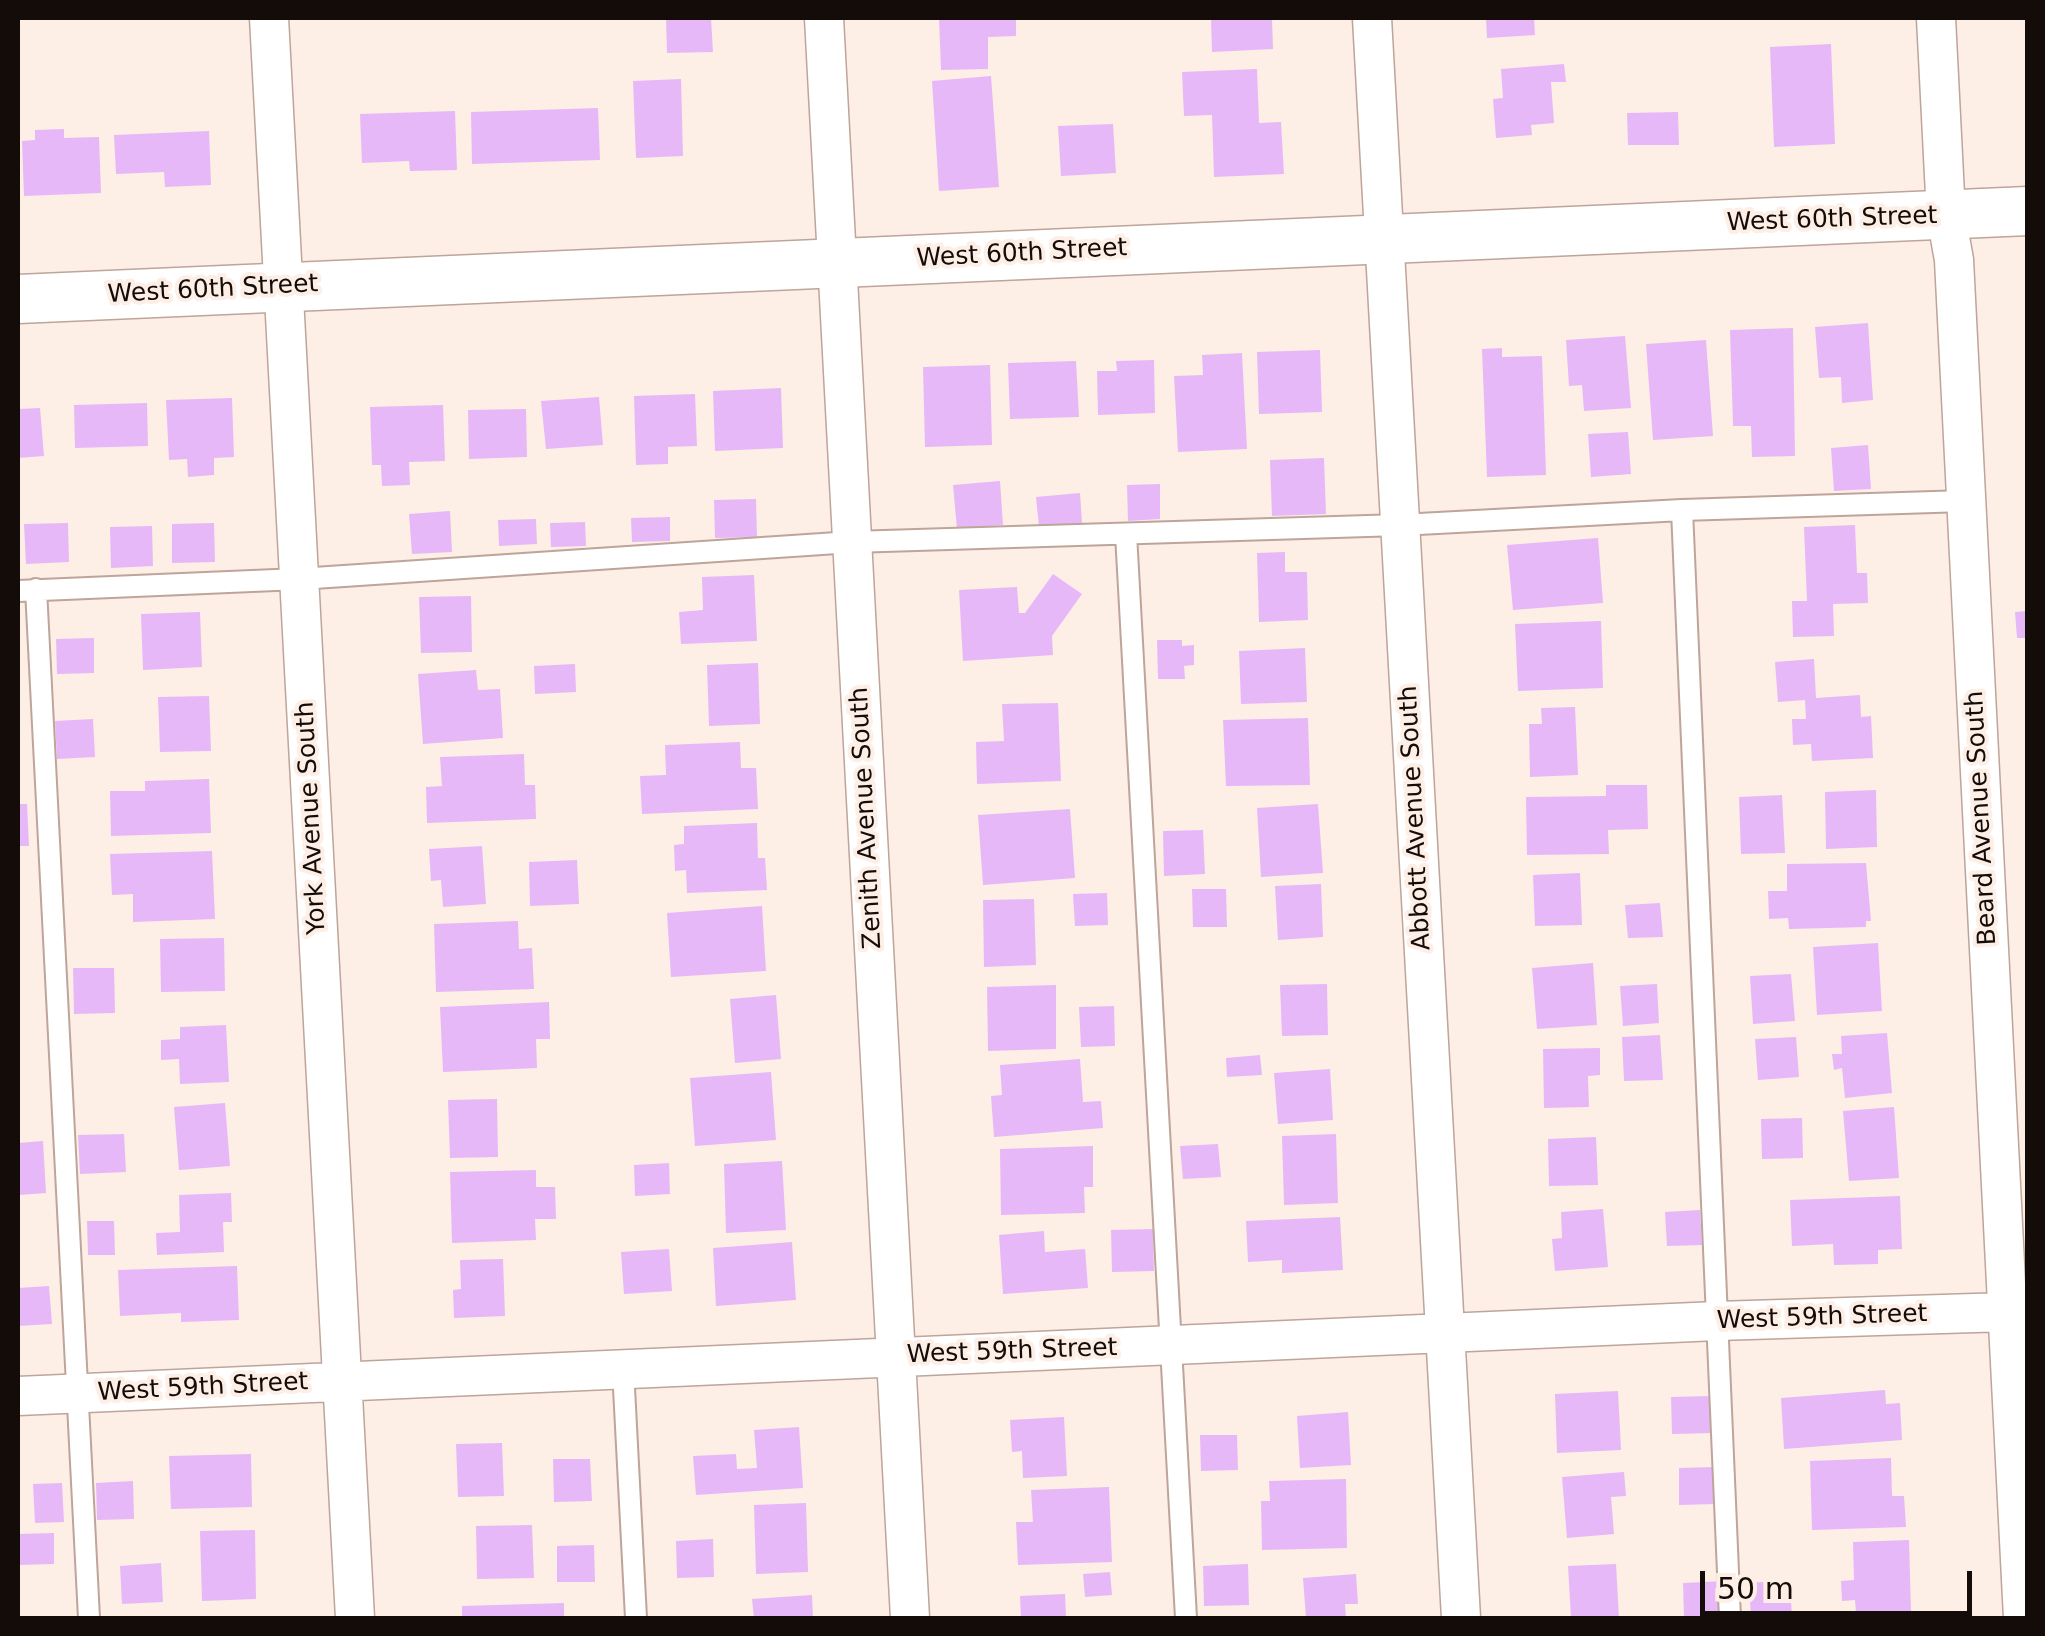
<!DOCTYPE html>
<html>
<head>
<meta charset="utf-8">
<style>
	body { margin:0 }
	#map { position:relative; width:2045px; height:1636px; overflow:hidden; background:#fdeee6; font-family:"DejaVu Sans",sans-serif }
	canvas { display:block }
	.frame { position:absolute; inset:0; border:20px solid #140c08; pointer-events:none }
	.scale { position:absolute; left:1700px; top:1571px; width:272px; height:45px; box-sizing:border-box; border:5px solid #140c08; border-top:0; padding-left:12px; font-size:30px; line-height:35px; white-space:nowrap; color:#140c08; -webkit-text-stroke:8px #fdeee6; paint-order:stroke }
</style>
</head>
<body>
<div id="map">
<canvas width="2045" height="1636"></canvas>
<div class="frame"></div>
<div class="scale">50 m</div>
</div>
<script>
const c = document.querySelector('canvas').getContext('2d');
c.lineJoin = 'round';
function fillPath(path, color) { c.fillStyle = color; c.fill(path, 'evenodd'); }
const toPath = rows => new Path2D(rows.map(r => 'M' + r).join(''));
function strokePath(path, color, width, dash) { c.strokeStyle = color; c.lineWidth = width; c.lineCap = dash ? 'butt' : 'round'; c.setLineDash(dash || []); c.stroke(path); }
function write(font, color, halo, rows, align = 'center') {
  c.font = font + ' "DejaVu Sans",sans-serif'; c.lineWidth = 8; c.setLineDash([]); c.textBaseline = 'middle'; c.strokeStyle = halo; c.fillStyle = color; for (const [text, x, y, turn = 0] of rows) {
    c.save(); c.translate(x, y); c.rotate((+turn || 0) * Math.PI / 180); c.textAlign = isNaN(turn) ? turn : align; if (halo) c.strokeText(text, 0, 0); c.fillText(text, 0, 0); c.restore();
  }
}
fillPath(toPath([
	[666,18,711,18,713,52,667,53],
	[939,18,1016,18,1016,36,988,37,988,69,941,70],
	[1211,18,1272,18,1273,49,1212,52],
	[1486,18,1534,18,1535,35,1487,38],
	[1831,44,1835,144,1774,147,1770,47],
	[1564,64,1566,82,1551,82,1554,123,1531,125,1532,135,1496,138,1493,99,1503,98,1501,69],
	[1257,69,1259,123,1281,122,1284,174,1214,177,1212,115,1184,116,1182,72],
	[991,76,999,187,939,191,932,81],
	[681,79,683,156,636,158,633,81],
	[598,108,600,160,472,164,471,112],
	[455,111,457,170,410,171,409,161,362,163,360,114],
	[1678,112,1679,145,1628,145,1627,113],
	[1113,124,1116,173,1061,176,1058,126],
	[64,129,64,138,99,137,101,193,24,196,22,141,35,140,35,130],
	[209,131,211,185,165,187,164,172,116,174,114,135],
	[1868,323,1873,400,1842,403,1841,377,1819,378,1815,327],
	[1793,328,1795,456,1752,457,1751,426,1733,426,1730,330],
	[1625,336,1631,408,1584,411,1582,385,1569,386,1566,340],
	[1706,340,1713,436,1653,440,1646,344],
	[1502,348,1502,357,1542,356,1546,475,1487,477,1482,349],
	[1320,350,1322,412,1259,414,1257,352],
	[1242,353,1247,449,1178,452,1174,376,1203,375,1202,355],
	[1154,360,1155,413,1098,415,1097,371,1117,371,1116,361],
	[1076,361,1079,417,1010,419,1008,363],
	[990,365,992,445,925,447,923,367],
	[781,388,783,448,715,451,713,391],
	[695,394,697,446,668,447,668,464,636,465,634,396],
	[599,397,603,445,546,449,541,401],
	[232,398,234,457,214,458,214,475,188,477,187,459,169,460,166,400],
	[147,403,148,446,75,448,74,405],
	[443,405,445,461,409,462,410,485,382,486,381,465,372,465,370,407],
	[40,408,44,456,18,458,18,409],
	[526,409,527,457,469,459,468,410],
	[1628,432,1631,474,1591,477,1588,434],
	[1868,445,1871,489,1834,491,1831,448],
	[1324,458,1326,514,1272,516,1270,460],
	[1000,481,1003,525,957,529,953,485],
	[1160,484,1160,519,1128,521,1127,485],
	[1080,493,1082,523,1039,527,1036,497],
	[756,499,757,537,715,538,714,500],
	[450,511,452,552,412,554,409,514],
	[670,517,670,541,632,542,631,518],
	[536,519,537,544,499,546,498,520],
	[585,522,586,546,551,547,550,523],
	[68,523,69,562,26,564,24,524],
	[214,523,215,562,172,563,172,524],
	[1855,525,1857,573,1867,573,1868,603,1833,604,1834,636,1793,637,1792,601,1807,601,1804,527],
	[152,526,153,566,111,568,110,527],
	[1598,538,1603,603,1513,610,1507,545],
	[1285,552,1285,572,1307,572,1308,620,1259,622,1257,553],
	[1053,574,1082,594,1052,636,1053,655,963,661,959,590,1017,587,1019,613,1025,613],
	[754,575,757,641,681,644,679,612,703,610,702,577],
	[471,596,472,652,421,653,419,597],
	[2028,611,2028,638,2017,638,2015,612],
	[200,612,202,667,143,670,141,614],
	[1601,621,1603,688,1518,691,1515,624],
	[94,638,94,673,57,674,56,639],
	[1157,640,1182,640,1182,646,1194,645,1194,665,1184,666,1185,679,1158,679],
	[1305,648,1307,702,1241,704,1239,651],
	[1814,659,1816,698,1860,695,1861,717,1871,716,1873,758,1812,761,1811,744,1793,745,1792,719,1806,719,1805,700,1778,702,1775,662],
	[758,663,760,724,709,726,707,665],
	[575,664,576,692,535,694,534,666],
	[476,670,478,690,500,689,503,738,423,744,418,674],
	[209,696,211,751,160,752,158,697],
	[1058,703,1061,781,977,784,976,742,1004,741,1002,704],
	[1575,707,1578,775,1530,777,1529,724,1542,724,1541,708],
	[1308,718,1310,785,1226,786,1223,720],
	[93,719,95,757,57,759,55,721],
	[740,742,741,768,756,768,758,809,642,814,640,776,666,775,665,745],
	[524,754,525,785,535,785,536,819,427,823,426,787,442,786,440,757],
	[209,779,211,833,111,836,110,791,145,791,145,781],
	[1606,785,1647,785,1648,829,1608,830,1609,854,1527,855,1526,797,1606,796],
	[1876,790,1877,847,1826,849,1825,792],
	[1782,795,1785,853,1741,854,1739,797],
	[18,804,27,804,29,846,18,846],
	[1318,804,1323,873,1261,877,1257,808],
	[1070,809,1075,878,983,885,978,815],
	[757,823,758,858,765,858,767,890,687,893,686,870,675,871,674,845,684,844,684,826],
	[1203,830,1205,874,1164,876,1163,831],
	[482,846,486,904,443,907,441,880,431,881,429,849],
	[212,851,215,919,133,922,133,894,112,895,110,854],
	[577,860,579,904,530,906,529,862],
	[1866,863,1871,921,1866,921,1866,927,1789,929,1788,918,1769,919,1768,891,1787,891,1787,864],
	[1580,873,1582,925,1535,926,1533,875],
	[1321,884,1323,937,1278,940,1275,886],
	[1192,889,1226,889,1227,927,1193,927],
	[1107,893,1108,925,1075,926,1073,894],
	[1034,899,1036,965,984,967,983,900],
	[1660,903,1663,937,1628,938,1625,905],
	[762,906,766,971,671,977,667,913],
	[518,921,519,949,532,948,534,989,436,992,434,924],
	[224,938,225,991,161,992,160,939],
	[1878,943,1882,1011,1817,1015,1813,947],
	[1593,963,1597,1025,1537,1029,1532,968],
	[73,968,114,968,115,1013,74,1014],
	[1791,974,1795,1021,1753,1024,1750,976],
	[1327,984,1328,1035,1282,1036,1280,985],
	[1657,984,1659,1023,1623,1026,1620,986],
	[1056,985,1056,1049,988,1051,987,987],
	[776,995,781,1059,735,1063,730,999],
	[549,1002,550,1039,536,1039,537,1068,443,1072,440,1007],
	[1114,1006,1115,1046,1081,1047,1079,1007],
	[226,1025,229,1082,180,1084,179,1059,161,1060,161,1040,180,1039,180,1027],
	[1887,1033,1892,1093,1845,1098,1842,1068,1834,1070,1832,1054,1842,1054,1841,1036],
	[1660,1035,1663,1080,1624,1081,1622,1037],
	[1796,1037,1799,1077,1758,1080,1755,1039],
	[1600,1048,1600,1075,1588,1076,1589,1107,1544,1108,1543,1049],
	[1260,1055,1262,1075,1227,1077,1226,1058],
	[1080,1059,1083,1102,1101,1101,1103,1128,994,1137,991,1096,1002,1095,1000,1065],
	[1330,1069,1333,1120,1278,1124,1274,1073],
	[771,1072,776,1140,695,1146,690,1078],
	[497,1099,498,1157,450,1158,448,1100],
	[225,1103,230,1166,179,1170,174,1107],
	[1894,1107,1899,1178,1849,1181,1843,1111],
	[1802,1118,1803,1158,1762,1159,1761,1119],
	[124,1134,126,1172,80,1174,78,1135],
	[1336,1134,1338,1203,1284,1205,1282,1136],
	[1596,1137,1598,1185,1549,1186,1548,1139],
	[43,1141,46,1193,19,1195,18,1143],
	[1218,1144,1221,1177,1183,1179,1180,1146],
	[1093,1146,1093,1187,1084,1187,1085,1213,1001,1215,1000,1149],
	[782,1161,786,1230,726,1233,724,1164],
	[669,1163,670,1194,635,1196,634,1165],
	[536,1170,536,1187,555,1187,556,1219,535,1219,536,1240,452,1243,450,1172],
	[231,1193,232,1222,223,1222,224,1252,157,1255,156,1233,180,1232,179,1195],
	[1900,1196,1902,1249,1878,1250,1878,1264,1834,1265,1833,1244,1792,1246,1790,1200],
	[1603,1209,1608,1267,1555,1271,1552,1239,1562,1238,1561,1212],
	[1700,1210,1702,1245,1667,1246,1665,1212],
	[1340,1217,1343,1270,1282,1273,1282,1260,1248,1262,1246,1221],
	[87,1221,114,1221,115,1255,88,1255],
	[1153,1229,1154,1271,1112,1272,1111,1230],
	[1044,1231,1045,1252,1085,1249,1088,1288,1003,1294,999,1235],
	[792,1242,796,1300,716,1306,713,1248],
	[669,1249,672,1291,624,1294,621,1252],
	[503,1259,505,1316,454,1318,453,1290,461,1289,460,1260],
	[237,1266,239,1320,181,1322,181,1313,120,1316,118,1270],
	[49,1286,52,1324,18,1326,18,1288],
	[1885,1390,1886,1404,1900,1403,1902,1440,1784,1449,1781,1398],
	[1618,1391,1621,1450,1557,1453,1555,1394],
	[1711,1396,1712,1433,1672,1434,1671,1397],
	[1348,1412,1351,1465,1300,1468,1297,1416],
	[1064,1417,1067,1476,1023,1478,1022,1451,1012,1452,1010,1420],
	[799,1427,803,1488,696,1495,693,1456,736,1454,737,1469,757,1468,754,1430],
	[1200,1435,1237,1435,1238,1470,1201,1471],
	[502,1443,504,1496,458,1497,456,1444],
	[251,1454,252,1507,171,1509,169,1456],
	[1891,1458,1892,1496,1904,1496,1906,1527,1812,1530,1810,1461],
	[553,1459,590,1459,592,1501,554,1502],
	[1714,1467,1715,1504,1679,1505,1679,1468],
	[1624,1472,1626,1496,1611,1497,1614,1534,1567,1538,1562,1477],
	[1346,1479,1347,1548,1262,1550,1261,1501,1270,1501,1269,1481],
	[133,1481,134,1519,97,1520,96,1483],
	[62,1483,64,1522,35,1523,33,1484],
	[1109,1487,1112,1562,1018,1565,1016,1522,1033,1522,1031,1490],
	[806,1503,808,1572,756,1574,754,1505],
	[532,1525,534,1578,477,1579,476,1526],
	[255,1530,256,1599,202,1601,200,1531],
	[54,1533,54,1564,18,1565,18,1534],
	[713,1539,714,1577,677,1578,676,1541],
	[1909,1540,1911,1611,1856,1612,1855,1600,1842,1601,1841,1581,1854,1580,1853,1542],
	[594,1545,595,1582,557,1582,557,1546],
	[161,1563,163,1602,122,1604,120,1566],
	[1248,1564,1249,1605,1204,1606,1203,1566],
	[1616,1564,1619,1618,1571,1618,1568,1566],
	[1110,1572,1112,1595,1085,1597,1083,1574],
	[1356,1574,1358,1604,1345,1604,1346,1618,1306,1618,1303,1578],
	[1790,1580,1792,1618,1751,1618,1749,1583],
	[1725,1581,1726,1618,1684,1618,1683,1583],
	[1065,1594,1066,1618,1021,1618,1020,1596],
	[812,1595,813,1618,754,1618,752,1599],
	[564,1603,564,1618,462,1618,462,1606]
]), '#e7b8f8');
const service = toPath([
	[1682,510,1730,1618],
	[1126,534,1186,1618],
	[36,589,89,1618],
	[18,591,299,579,852,542,1400,525,1682,510,1965,501],
	[623,1369,636,1618]
]);
const minor = toPath([
	[269,18,355,1618],
	[824,18,910,1618],
	[1372,18,1461,1618],
	[1936,18,1946,215,1954,260,2023,1618],
	[18,1396,1717,1321,2007,1312]
]);
const tertiary = toPath([
	[18,299,2028,211]
]);
strokePath(service, '#bda599', 24);
strokePath(minor, '#bda599', 41);
strokePath(tertiary, '#bda599', 51);
strokePath(service, '#fff', 20);
strokePath(minor, '#fff', 38);
strokePath(tertiary, '#fff', 48);
write('25px', '#140c08', '#fdeee6', [
	["West 60th Street",1832,220,-2],
	["West 60th Street",1022,254,-3],
	["West 60th Street",213,290,-3],
	["York Avenue South",312,818,-93],
	["Zenith Avenue South",867,818,-93],
	["Abbott Avenue South",1416,818,-93],
	["Beard Avenue South",1982,818,-93],
	["West 59th Street",1822,1318,-2],
	["West 59th Street",1012,1352,-2],
	["West 59th Street",203,1388,-3]
]);
</script>
</body>
</html>
